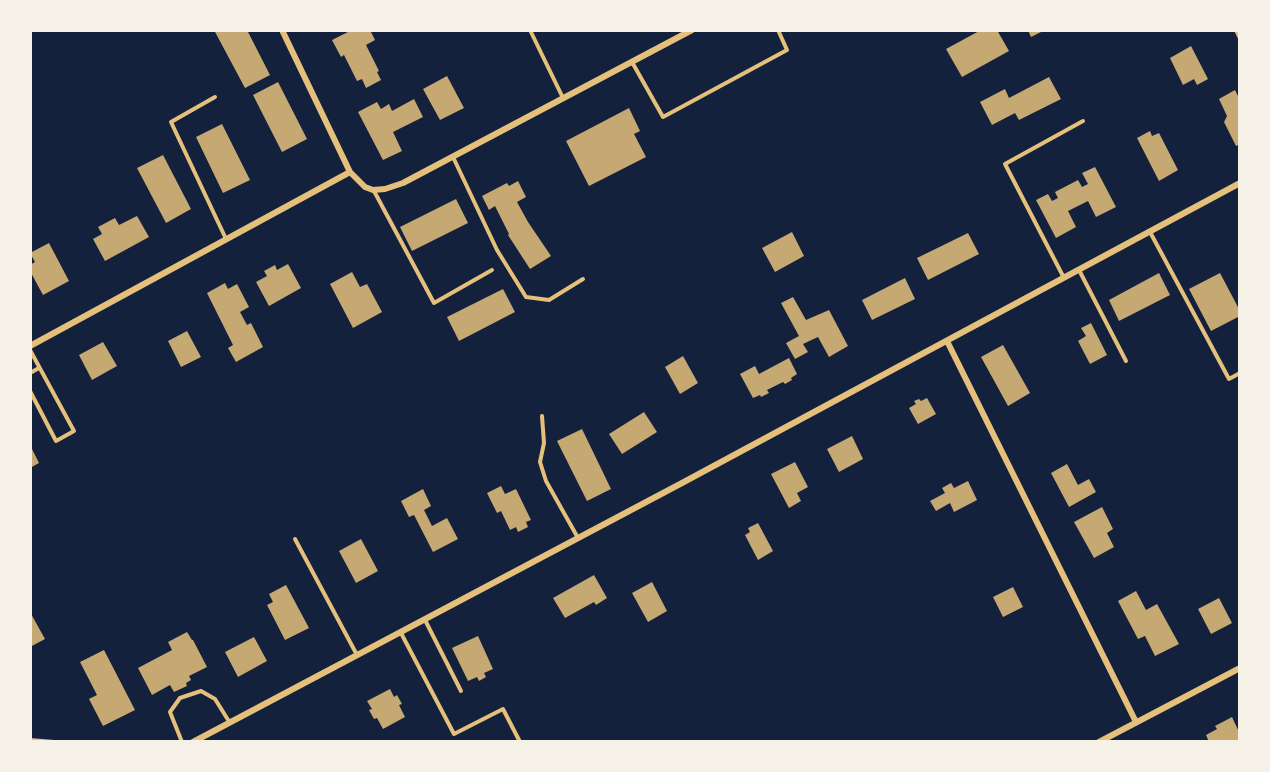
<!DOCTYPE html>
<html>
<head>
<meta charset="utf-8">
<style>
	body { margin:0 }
	#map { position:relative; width:1270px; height:772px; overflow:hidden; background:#14213d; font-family:Cabin,sans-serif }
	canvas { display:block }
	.frame { position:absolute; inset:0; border:32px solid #f6f1e7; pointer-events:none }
</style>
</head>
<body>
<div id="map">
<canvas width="1270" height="772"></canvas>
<div class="frame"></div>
</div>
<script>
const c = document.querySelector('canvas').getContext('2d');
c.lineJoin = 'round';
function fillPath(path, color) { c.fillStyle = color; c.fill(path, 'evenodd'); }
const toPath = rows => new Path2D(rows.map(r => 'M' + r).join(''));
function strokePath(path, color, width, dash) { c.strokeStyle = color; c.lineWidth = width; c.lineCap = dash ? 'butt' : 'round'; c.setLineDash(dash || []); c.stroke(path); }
fillPath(toPath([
	[214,30,247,30,270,75,245,88],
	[352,30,370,30,375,40,366,45,379,71,377,72,381,80,366,88,362,79,357,81,344,55,341,57,332,40],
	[981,30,997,30,1009,51,962,77,946,49],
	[1028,30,1045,30,1031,37],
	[1191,46,1208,79,1197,85,1194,79,1183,85,1170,58],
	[447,76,464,108,440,120,423,89],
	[1049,77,1061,99,1019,120,1015,113,992,125,980,102,1005,89,1009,98],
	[278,82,307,139,282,152,253,95],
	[1235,90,1240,100,1240,144,1236,146,1224,122,1227,116,1219,99],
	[414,99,423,117,393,132,402,151,383,160,358,112,377,102,381,109,389,104,392,111],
	[629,108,640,131,634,134,646,157,589,186,566,141],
	[222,124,250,180,223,193,196,137],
	[1150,131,1152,136,1159,133,1178,170,1159,181,1137,138],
	[163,155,191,209,166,223,137,168],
	[1095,167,1116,207,1096,217,1088,201,1068,211,1076,227,1056,238,1036,200,1048,194,1052,201,1058,198,1055,192,1078,180,1082,187,1088,184,1082,173],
	[518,181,526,197,517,202,528,222,551,256,530,269,508,235,509,234,495,206,489,210,482,196,507,183,509,186],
	[456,199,468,223,412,251,400,227],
	[137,216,149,237,105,261,93,239,102,234,98,227,115,218,119,225],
	[792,232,804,256,775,272,762,248],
	[968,233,979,254,928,280,917,258],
	[49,243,69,281,43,295,30,271,30,265,35,262,30,253],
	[288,264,301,288,269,306,256,282,267,276,264,271,275,265,277,270],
	[352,272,360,287,367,284,382,312,353,328,330,284],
	[1159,273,1170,295,1119,321,1109,300],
	[1220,273,1240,311,1240,316,1211,331,1189,289],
	[905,278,915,299,872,320,862,300],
	[225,283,228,289,237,284,249,307,240,312,247,325,251,323,263,347,236,362,228,348,233,345,207,293],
	[503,289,515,312,459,341,447,317],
	[793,297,806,320,829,310,848,346,829,357,818,337,803,344,808,352,795,359,786,343,799,336,781,303],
	[1091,323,1107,355,1090,364,1078,341,1086,336,1081,328],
	[187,331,201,357,181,367,168,341],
	[103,342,117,366,92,380,79,355],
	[1003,345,1030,393,1008,406,981,357],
	[683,356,698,383,680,394,665,367],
	[789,358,797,374,791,378,792,380,785,384,783,382,767,390,769,393,761,397,760,395,753,398,740,374,755,366,759,374],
	[927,398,936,414,918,424,909,408,916,404,914,401,919,399,921,401],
	[644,412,657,432,622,454,609,434],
	[582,429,611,489,587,501,557,441],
	[852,436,863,459,839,472,827,449],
	[30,445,39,463,30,468],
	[795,462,808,487,797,493,801,501,789,508,771,474],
	[1067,464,1078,485,1089,479,1096,492,1069,507,1051,473],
	[968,481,977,500,954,512,950,503,936,511,930,501,945,493,942,488,951,483,954,488],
	[501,486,505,494,516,489,531,520,526,522,528,527,518,532,516,527,510,530,501,511,497,513,487,493],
	[423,489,431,506,424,510,432,526,447,518,458,539,433,552,414,515,409,517,401,501],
	[1102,507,1113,529,1107,533,1114,547,1094,558,1074,522],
	[758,523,773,551,758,560,745,535,750,532,748,528],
	[361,539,378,571,356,583,339,551],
	[594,575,607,598,596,605,594,602,565,618,553,598],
	[652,582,667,611,648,622,632,593],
	[286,585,309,628,285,640,267,605,273,602,269,594],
	[1013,587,1023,607,1003,617,993,597],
	[1136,591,1146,610,1157,604,1179,644,1155,656,1145,636,1138,639,1118,601],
	[1219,598,1232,623,1211,634,1198,609],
	[30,612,45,639,30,647],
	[187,632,192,640,193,640,207,667,189,676,191,680,186,683,187,686,174,692,170,685,152,695,138,668,172,650,168,642],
	[478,636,493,669,484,673,486,677,479,681,477,677,468,681,452,648],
	[254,637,267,661,238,677,225,652],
	[104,650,135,710,103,726,89,699,97,695,80,662],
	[390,689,394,697,397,695,402,704,399,705,405,717,383,729,377,718,374,719,369,710,372,709,367,701],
	[1232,717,1240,734,1240,742,1209,742,1206,735,1217,729,1215,726]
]), '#c6a872');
strokePath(toPath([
	[530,30,563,98],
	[1236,30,1240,38],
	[632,62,663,117,787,50,778,30],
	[215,97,171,122,226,239],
	[453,157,497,250,526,297,549,300,583,279],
	[374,191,434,303,492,270],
	[1150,232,1229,379,1240,373],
	[1079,270,1126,361],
	[1064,278,1005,164,1083,121],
	[30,350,74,431,56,441,30,391],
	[30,373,39,368],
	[542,416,544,443,540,462,546,481,578,538],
	[295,539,357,655],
	[425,620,461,691],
	[401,633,454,734,503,709,520,742],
	[30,740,54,742],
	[182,742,170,712,180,698,201,691,215,699,230,723]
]), '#e5c07b', 4);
strokePath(toPath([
	[282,30,350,172,365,187,373,190,385,189,403,183,692,30],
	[947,341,1136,722],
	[30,346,350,172],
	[193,742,682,483,1240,183],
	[1099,742,1240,668]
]), '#e5c07b', 6);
</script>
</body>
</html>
